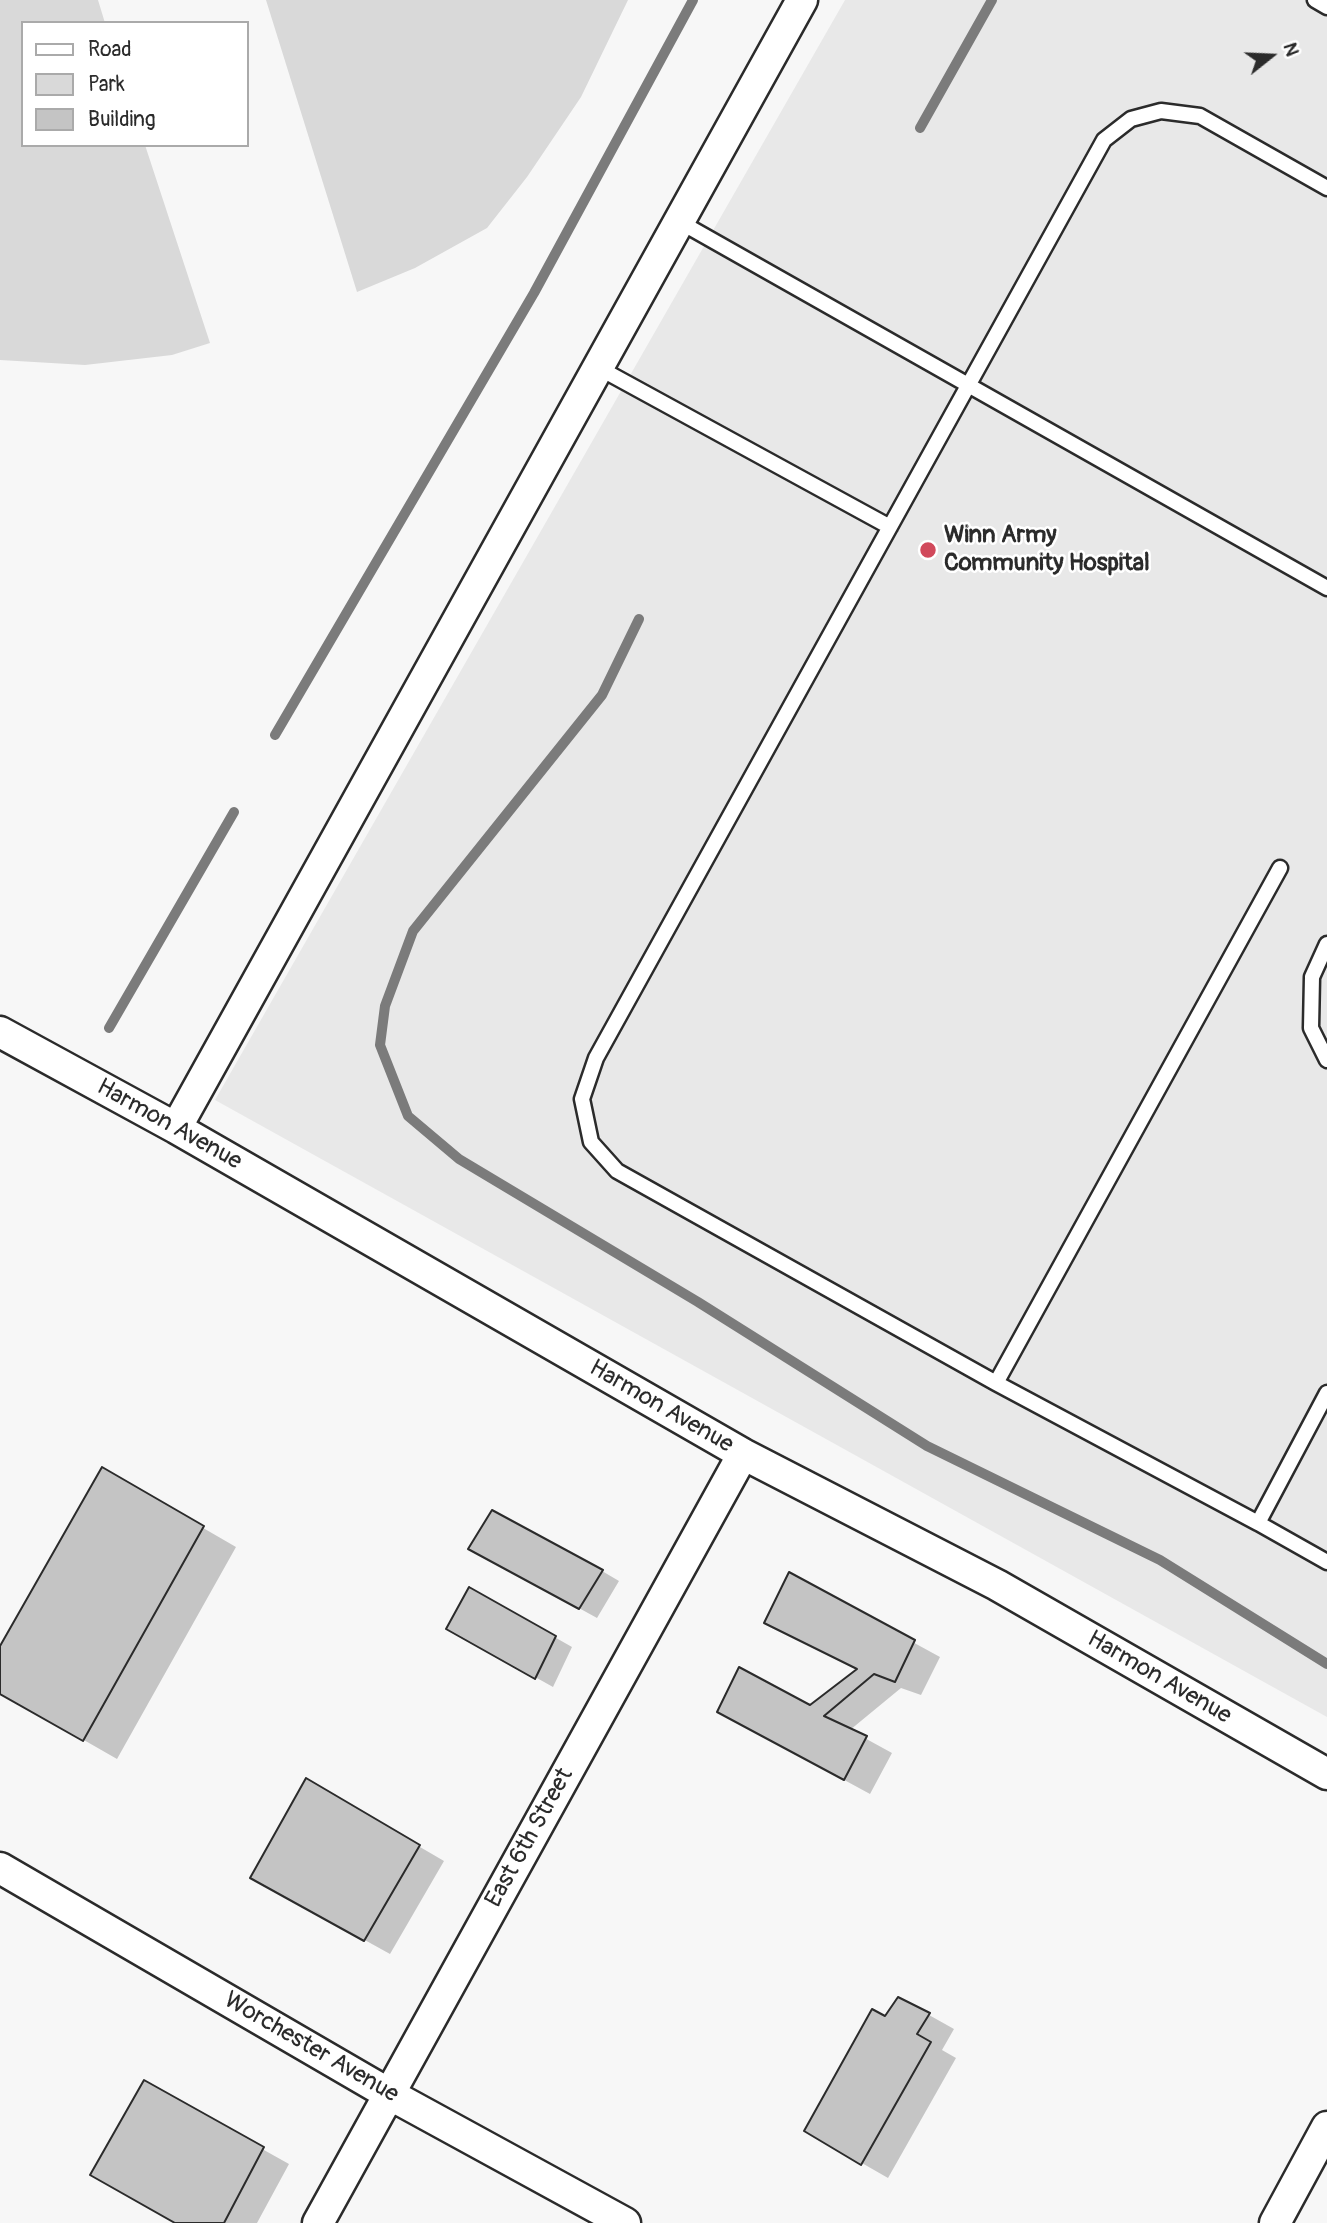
<!DOCTYPE html>
<html>
<head>
<meta charset="utf-8">
<style>
	body { margin:0 }
	#map { position:relative; width:1327px; height:2223px; overflow:hidden; background:#f7f7f7; font-family:Pangolin,sans-serif }
	canvas { display:block }
	.legend { position:absolute; left:21px; top:21px; width:228px; height:126px; box-sizing:border-box; background:#fff; border:2px solid #aaa; margin:0; padding:9px 12px; list-style:none; font-size:21px; color:#2b2b2b }
	.legend li { display:flex; align-items:center; gap:14px; height:35px }
	.legend b { width:35px; border:2px solid #aaa }
	.north { position:absolute; left:1236px; top:21px; width:70px; height:70px; -webkit-text-stroke:5px #fff; paint-order:stroke; rotate:72deg; font-size:19px; font-weight:700; line-height:28px; text-align:center; color:#2b2b2b }
	.north::after { content:''; display:block; margin:auto; width:24px; height:32px; background:#2b2b2b; clip-path:polygon(50% 0,100% 100%,50% 72%,0 100%) }
</style>
</head>
<body>
<div id="map">
<canvas width="1327" height="2223"></canvas>
<ul class="legend">
<li><b style="height:9px;background:#fff"></b>Road</li>
<li><b style="height:19px;background:#d9d9d9"></b>Park</li>
<li><b style="height:19px;background:#c4c4c4"></b>Building</li>
</ul>
<div class="north">N</div>
</div>
<script>
const c = document.querySelector('canvas').getContext('2d');
c.lineJoin = 'round';
function fillPath(path, color) { c.fillStyle = color; c.fill(path, 'evenodd'); }
const toPath = rows => new Path2D(rows.map(r => 'M' + r).join(''));
function strokePath(path, color, width, dash) { c.strokeStyle = color; c.lineWidth = width; c.lineCap = dash ? 'butt' : 'round'; c.setLineDash(dash || []); c.stroke(path); }
function write(font, color, halo, rows, align = 'center') {
  c.font = font + ' Pangolin,sans-serif'; c.lineWidth = 5; c.setLineDash([]); c.textBaseline = 'middle'; c.strokeStyle = halo; c.fillStyle = color; for (const [text, x, y, turn = 0] of rows) {
    c.save(); c.translate(x, y); c.rotate((+turn || 0) * Math.PI / 180); c.textAlign = isNaN(turn) ? turn : align; if (halo) c.strokeText(text, 0, 0); c.fillText(text, 0, 0); c.restore();
  }
}
fillPath(toPath([
	[845,0,1327,0,1327,1717,215,1100]
]), '#e8e8e8');
fillPath(toPath([
	[0,0,98,0,105,23,23,23,23,145,145,145,210,343,172,355,85,365,0,360],
	[266,0,628,0,581,97,527,177,487,228,415,268,357,292]
]), '#d9d9d9');
fillPath(toPath([
	[103,1470,236,1547,117,1759,0,1692,0,1649],
	[488,1558,602,1571,619,1581,597,1618],
	[790,1575,940,1657,921,1695,901,1688,850,1730,892,1753,870,1794,745,1726,811,1707,858,1670,766,1622],
	[470,1589,572,1647,553,1687,449,1629],
	[307,1781,444,1861,390,1954,278,1892],
	[929,2015,954,2029,942,2050,956,2058,888,2178,806,2131],
	[144,2083,289,2164,257,2223,178,2223]
]), '#0003');
strokePath(toPath([
	[920,128,992,0],
	[639,619,602,695,413,931,385,1006,380,1045,408,1116,459,1159,698,1302,927,1446,1160,1560,1327,1664],
	[275,735,534,293,693,0],
	[109,1028,234,812]
]), '#7b7b7b', 10);
const building = toPath([
	[102,1467,204,1526,83,1741,0,1694,0,1646,102,1467],
	[492,1510,603,1570,579,1609,468,1549,492,1510],
	[789,1572,915,1640,895,1682,874,1674,824,1716,867,1736,844,1780,717,1712,739,1667,810,1705,857,1669,764,1623,789,1572],
	[469,1587,556,1636,535,1679,446,1629,469,1587],
	[306,1778,420,1845,364,1941,250,1878,306,1778],
	[898,1997,930,2013,917,2034,931,2042,861,2165,804,2131,872,2009,885,2016,898,1997],
	[144,2080,264,2147,224,2223,175,2223,90,2175,144,2080]
]);
fillPath(building, '#c4c4c4');
strokePath(building, '#2b2b2b', 2);
const service = toPath([
	[1315,0,1327,7],
	[680,222,1327,588],
	[599,368,890,527],
	[1327,944,1312,977,1311,1028,1327,1060],
	[996,1383,1280,868],
	[1327,1393,1258,1523,1327,1562],
	[1258,1523,996,1383,617,1171,591,1142,582,1099,596,1058,1104,140,1131,119,1161,111,1200,116,1327,188]
]);
const minor = toPath([
	[0,1032,176,1128,743,1454,997,1585,1327,1774],
	[176,1128,802,0],
	[0,1868,389,2094,625,2223],
	[318,2223,743,1454],
	[1275,2223,1327,2127]
]);
strokePath(service, '#2b2b2b', 19);
strokePath(minor, '#2b2b2b', 35);
strokePath(service, '#fff', 14);
strokePath(minor, '#fff', 30);
for (const [x, y, r, color] of [
	[928,550,9,"#d1495b"]
]) { const dot = new Path2D(); dot.arc(x, y, r, 0, 2 * Math.PI); c.fillStyle = color; c.fill(dot); strokePath(dot, '#fff', 2.5); }
write('bold 24px', '#2b2b2b', '#fff', [
	["Winn Army",944,536],
	["Community Hospital",944,564]
], 'left');
write('24px', '#2b2b2b', '#fff', [
	["Harmon Avenue",169,1125,29],
	["Harmon Avenue",661,1407,30],
	["Harmon Avenue",1159,1678,30],
	["East 6th Street",530,1838,-61],
	["Worchester Avenue",311,2048,30]
]);
</script>
</body>
</html>
